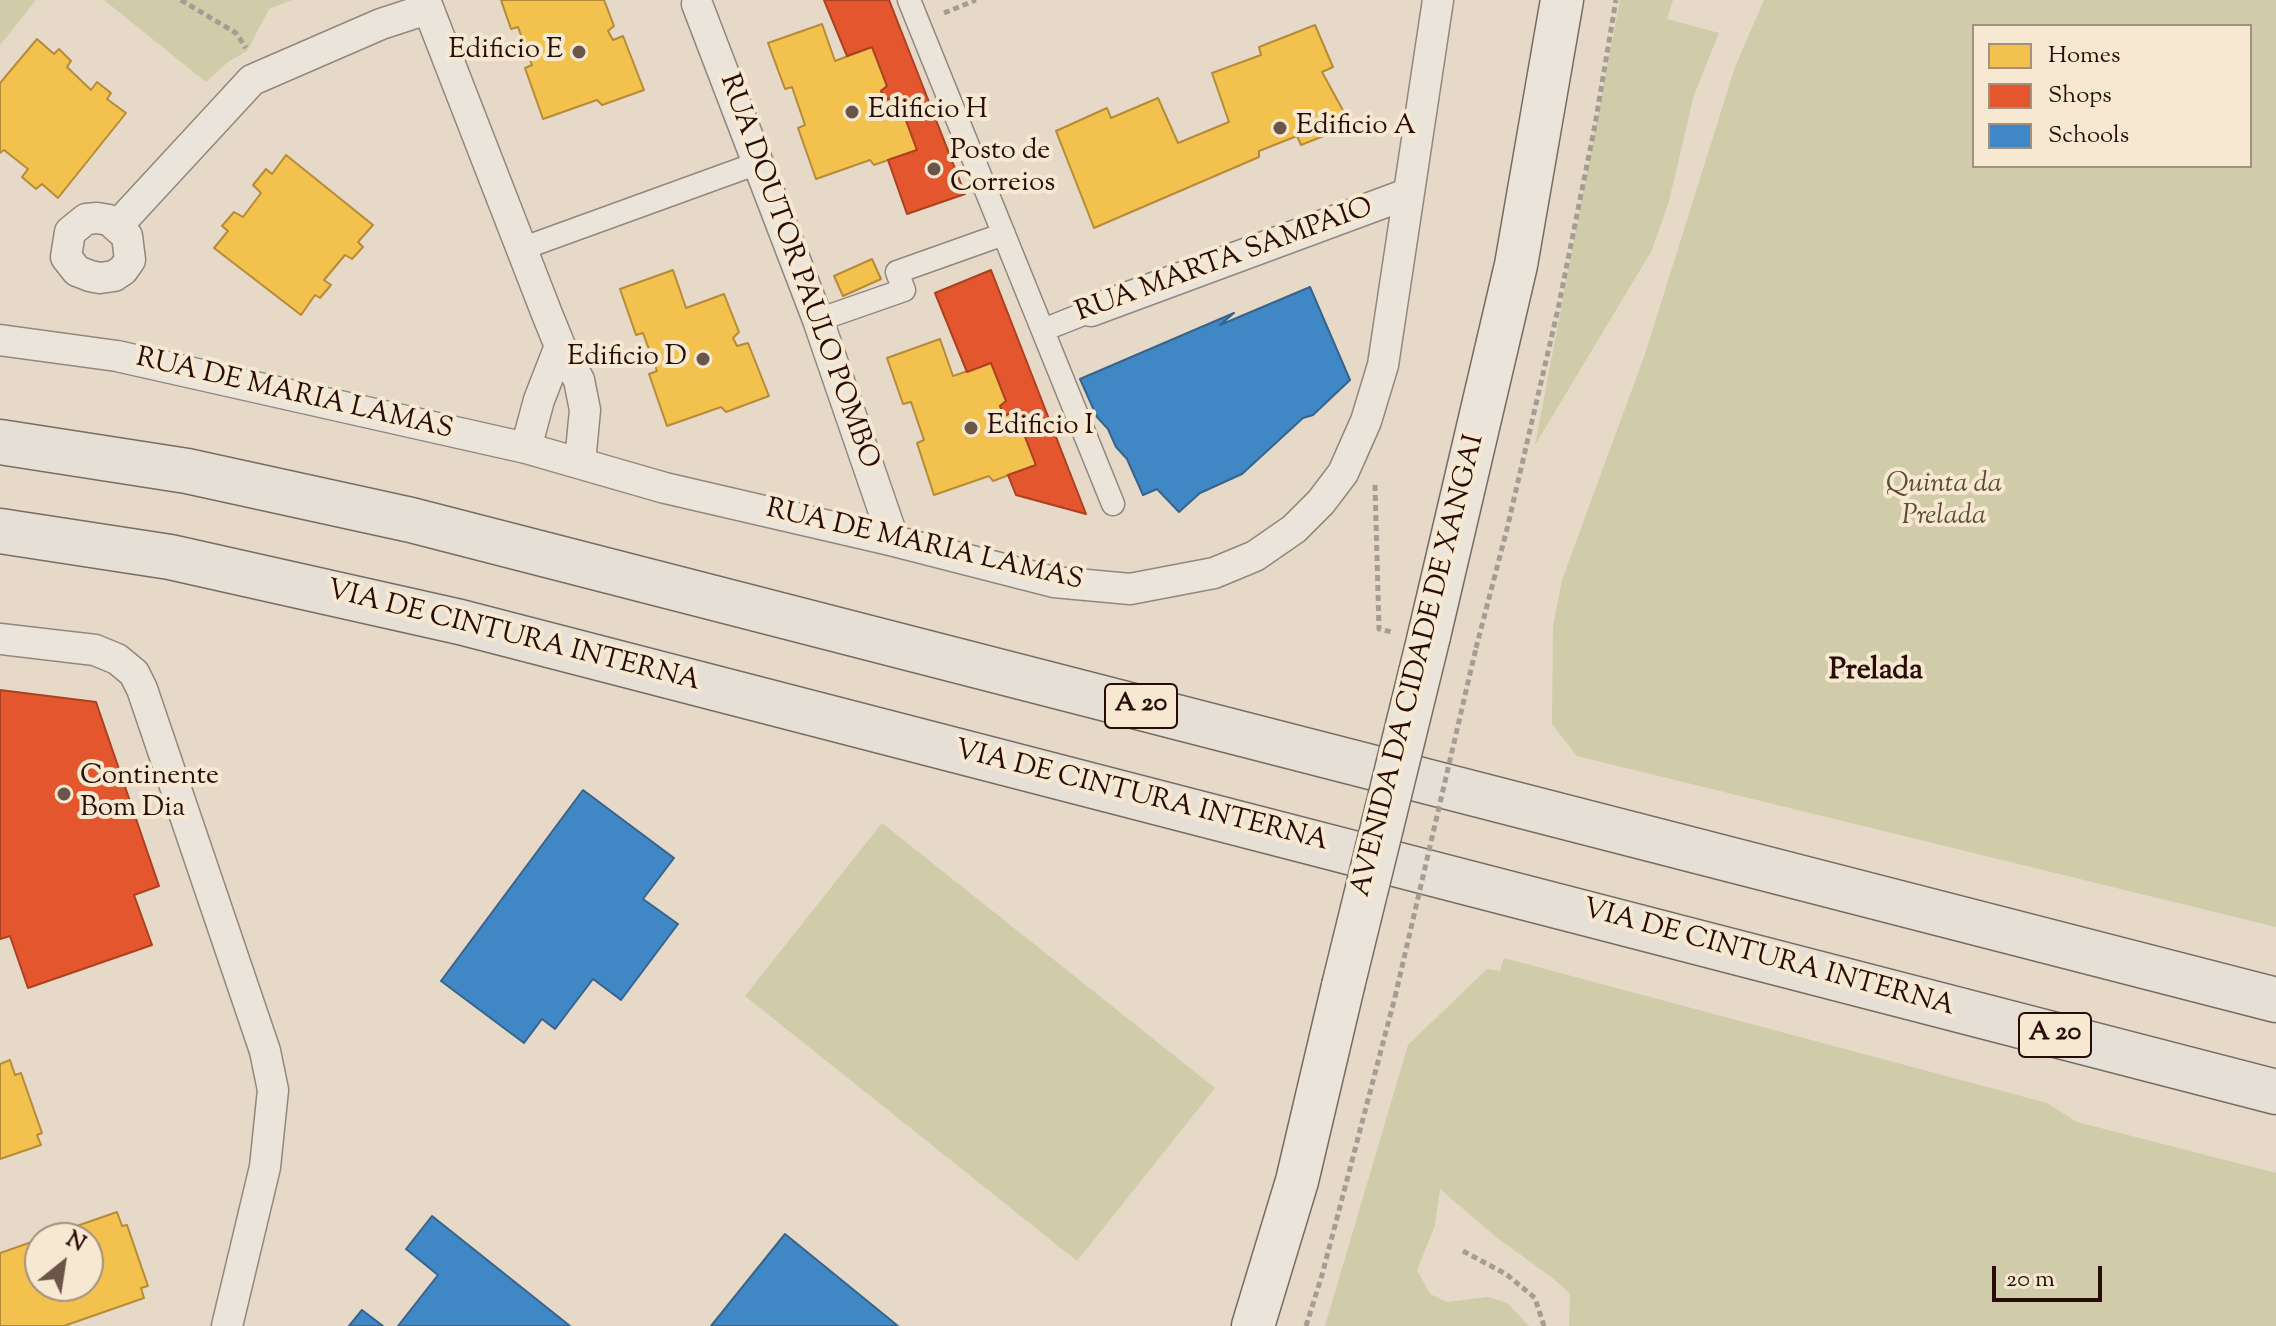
<!DOCTYPE html>
<html>
<head>
<meta charset="utf-8">
<style>
	body { margin:0 }
	#map { position:relative; width:2276px; height:1326px; overflow:hidden; background:#e6d9c7; font-family:"Sorts Mill Goudy",serif }
	canvas { display:block }
	.legend { position:absolute; left:1972px; top:24px; width:280px; height:144px; box-sizing:border-box; background:#f7e8d2; border:2px solid #a5907f; margin:0; padding:10px 14px; list-style:none; font-size:24px; color:#290c03 }
	.legend li { display:flex; align-items:center; gap:16px; height:40px }
	.legend b { width:40px; border:2px solid #a5907f }
	.north { position:absolute; left:24px; top:1222px; width:80px; height:80px; box-sizing:border-box; background:#f7e8d2; border:2px solid #a5907f; border-radius:50%; rotate:30deg; font-size:22px; font-weight:700; line-height:32px; text-align:center; color:#290c03 }
	.north::after { content:''; display:block; margin:auto; width:28px; height:36px; background:#6b5448; clip-path:polygon(50% 0,100% 100%,50% 72%,0 100%) }
	.scale { position:absolute; left:1992px; top:1266px; width:110px; height:36px; box-sizing:border-box; border:4px solid #290c03; border-top:0; padding-left:10px; font-size:24px; line-height:28px; white-space:nowrap; color:#290c03; -webkit-text-stroke:6px #f7e8d2; paint-order:stroke }
</style>
</head>
<body>
<div id="map">
<canvas width="2276" height="1326"></canvas>
<ul class="legend">
<li><b style="height:22px;background:#f2c14e"></b>Homes</li>
<li><b style="height:22px;background:#e4572e"></b>Shops</li>
<li><b style="height:22px;background:#3f88c5"></b>Schools</li>
</ul>
<div class="north">N</div>
<div class="scale">20 m</div>
</div>
<script>
const c = document.querySelector('canvas').getContext('2d');
c.lineJoin = 'round';
function fillPath(path, color) { c.fillStyle = color; c.fill(path, 'evenodd'); }
const toPath = rows => new Path2D(rows.map(r => 'M' + r).join(''));
function strokePath(path, color, width, dash) { c.strokeStyle = color; c.lineWidth = width; c.lineCap = dash ? 'butt' : 'round'; c.setLineDash(dash || []); c.stroke(path); }
function write(font, color, halo, rows, align = 'center') {
  c.font = font + ' "Sorts Mill Goudy",serif'; c.lineWidth = 8; c.setLineDash([]); c.textBaseline = 'middle'; c.strokeStyle = halo; c.fillStyle = color; for (const [text, x, y, turn = 0] of rows) {
    c.save(); c.translate(x, y); c.rotate((+turn || 0) * Math.PI / 180); c.textAlign = isNaN(turn) ? turn : align; if (halo) c.strokeText(text, 0, 0); c.fillText(text, 0, 0); c.restore();
  }
}
fillPath(toPath([
	[0,0,36,0,0,45],
	[104,0,292,0,269,9,247,51,228,62,206,82],
	[1620,0,1673,0,1667,19,1719,33,1694,95,1669,201,1652,250,1535,445],
	[1764,0,2276,0,2276,927,1577,756,1552,724,1553,627,1562,580,1645,354,1735,67],
	[1974,26,2250,26,2250,166,1974,166],
	[882,823,1215,1088,1077,1261,745,996],
	[1504,958,2047,1103,2077,1122,2276,1173,2276,1326,1569,1326,1570,1294,1554,1279,1496,1237,1440,1189,1435,1225,1417,1270,1430,1294,1447,1302,1488,1297,1507,1303,1529,1326,1325,1326,1408,1045,1487,969,1500,971]
]), '#d0cba8');
const homes = toPath([
	[501,0,604,0,614,26,608,31,613,40,623,36,644,90,602,105,597,100,543,119,525,68,532,65,518,27,511,29,501,0],
	[822,24,835,61,872,47,887,86,881,91,886,100,897,96,917,150,874,165,870,160,816,179,798,128,805,125,792,87,785,89,768,43,822,24],
	[1315,25,1333,67,1322,72,1351,125,1301,145,1297,136,1259,151,1259,157,1094,228,1056,131,1107,108,1111,118,1158,98,1178,143,1229,122,1212,73,1261,55,1259,47,1315,25],
	[37,39,54,54,59,49,71,61,67,67,91,90,97,82,111,93,107,99,126,113,58,198,42,184,36,189,22,177,28,169,4,150,0,153,0,83,37,39],
	[286,155,373,225,358,242,363,247,352,259,345,255,324,280,331,285,320,298,315,295,301,315,214,248,228,231,222,226,234,212,243,217,261,193,253,185,266,169,272,174,286,155],
	[872,259,881,279,843,296,834,276,872,259],
	[673,270,686,308,724,294,739,332,733,338,737,346,748,343,769,396,726,412,721,407,667,426,649,374,657,371,643,333,636,335,620,289,673,270],
	[940,339,953,376,991,363,1006,401,1000,406,1004,416,1015,411,1036,465,993,481,989,476,934,495,917,443,924,440,911,402,903,404,887,358,940,339],
	[10,1060,15,1075,21,1073,42,1133,37,1135,41,1145,0,1159,0,1064,10,1060],
	[117,1212,122,1226,127,1225,148,1286,141,1288,144,1298,64,1326,0,1326,0,1253,40,1239,40,1286,88,1286,88,1238,42,1238,117,1212]
]);
fillPath(homes, '#f2c14e');
strokePath(homes, '#b68b38', 2);
const shops = toPath([
	[824,0,889,0,965,194,907,214,888,160,917,150,897,96,886,100,881,91,887,86,872,47,847,56,824,0],
	[991,270,1086,514,1016,495,1008,475,1036,465,1015,411,1004,416,1000,406,1006,401,991,363,967,372,935,293,991,270],
	[0,690,96,702,159,886,134,895,152,945,28,988,10,936,0,939,0,690]
]);
fillPath(shops, '#e4572e');
strokePath(shops, '#ac4021', 2);
const schools = toPath([
	[1310,287,1350,380,1313,415,1303,418,1242,474,1200,493,1179,512,1157,489,1143,495,1127,459,1116,447,1108,429,1097,417,1080,379,1234,313,1220,325,1310,287],
	[583,790,674,858,643,899,678,924,621,1000,593,979,555,1029,542,1019,524,1043,441,981,583,790],
	[432,1216,570,1326,398,1326,438,1275,406,1249,432,1216],
	[785,1234,898,1326,711,1326,785,1234],
	[362,1310,383,1326,349,1326,362,1310]
]);
fillPath(schools, '#3f88c5');
strokePath(schools, '#38638b', 2);
const pedestrian = toPath([
	[909,0,1113,504],
	[521,249,758,163],
	[818,320,904,290,897,272,1004,234],
	[1043,330,1091,311]
]);
const minor = toPath([
	[425,0,547,314,560,346,579,380,585,410,580,462],
	[697,4,818,320,894,541],
	[97,218,109,220,127,236,130,260,123,270,114,276,100,278,90,276,77,271,66,257,70,232,86,219,97,218],
	[118,225,252,80,381,24,427,9],
	[1091,311,1407,194],
	[0,340,117,356,526,448,665,488,894,541,1054,582,1130,589,1214,573,1255,556,1294,529,1321,502,1343,473,1366,421,1383,365,1438,0],
	[526,448,539,400,560,346],
	[0,639,95,650,117,659,134,673,142,689,265,1051,273,1090,265,1167,227,1326]
]);
const secondary = toPath([
	[1429,636,1516,265,1562,0],
	[1253,1326,1297,1181,1343,986]
]);
const motorway = toPath([
	[0,442,187,471,411,520,2276,1000],
	[0,531,170,557,460,622,2276,1092]
]);
strokePath(pedestrian, '#92877c', 25);
strokePath(minor, '#92877c', 33);
strokePath(secondary, '#776c62', 45);
strokePath(motorway, '#776c62', 47);
strokePath(toPath([
	[181,0,236,33,246,48],
	[944,13,976,0],
	[1375,485,1379,629,1392,632],
	[1476,648,1507,529,1558,309,1595,125,1616,0],
	[1463,1251,1506,1274,1535,1298,1544,1326],
	[1306,1326,1322,1275,1395,997]
]), '#a59c94', 5, [6, 4]);
strokePath(pedestrian, '#eae4db', 22);
strokePath(minor, '#eae4db', 30);
strokePath(secondary, '#eae4db', 42);
strokePath(motorway, '#e6dfd5', 44);
const secondaryBridge = toPath([
	[1343,986,1429,636]
]);
strokePath(secondaryBridge, '#776c62', 45, []);
strokePath(toPath([
	[1395,997,1476,648]
]), '#a59c94', 5, [6, 4]);
strokePath(secondaryBridge, '#eae4db', 42);
for (const [x, y, r, color] of [
	[579,52,8,"#6b5448"],
	[852,112,8,"#6b5448"],
	[1280,128,8,"#6b5448"],
	[934,169,8,"#6b5448"],
	[703,359,8,"#6b5448"],
	[971,428,8,"#6b5448"],
	[64,794,8,"#6b5448"]
]) { const dot = new Path2D(); dot.arc(x, y, r, 0, 2 * Math.PI); c.fillStyle = color; c.fill(dot); strokePath(dot, '#f7e8d2', 3); }
for (const [x, y, w] of [
	[1141,706,72],
	[2055,1035,72]
]) { const box = new Path2D(); box.roundRect(x - w / 2, y - 22, w, 44, 6); c.fillStyle = '#f7e8d2'; c.fill(box); strokePath(box, '#290c03', 2); }
write('bold 26px', '#290c03', null, [
	["A 20",1141,706],
	["A 20",2055,1035]
]);
write('28px', '#290c03', '#f7e8d2', [
	["Edificio E",563,52,"right"],
	["Edificio H",868,112],
	["Edificio A",1296,128],
	["Posto de",950,153],
	["Correios",950,185],
	["Edificio D",687,359,"right"],
	["Edificio I",987,428],
	["Continente",80,778],
	["Bom Dia",80,810]
], 'left');
write('28px', '#290c03', '#f7e8d2', [
	["RUA MARTA SAMPAIO",1225,262,-20],
	["RUA DOUTOR PAULO POMBO",797,272,70],
	["RUA DE MARIA LAMAS",294,396,13],
	["RUA DE MARIA LAMAS",924,547,13],
	["VIA DE CINTURA INTERNA",513,638,14],
	["AVENIDA DA CIDADE DE XANGAI",1420,666,-76],
	["VIA DE CINTURA INTERNA",1141,798,14],
	["VIA DE CINTURA INTERNA",1768,960,15]
]);
write('italic 28px', '#5d4b34', '#f7e8d2', [
	["Quinta da",1944,486],
	["Prelada",1944,518]
]);
write('bold 30px', '#290c03', '#f7e8d2', [
	["Prelada",1876,673]
]);
</script>
</body>
</html>
